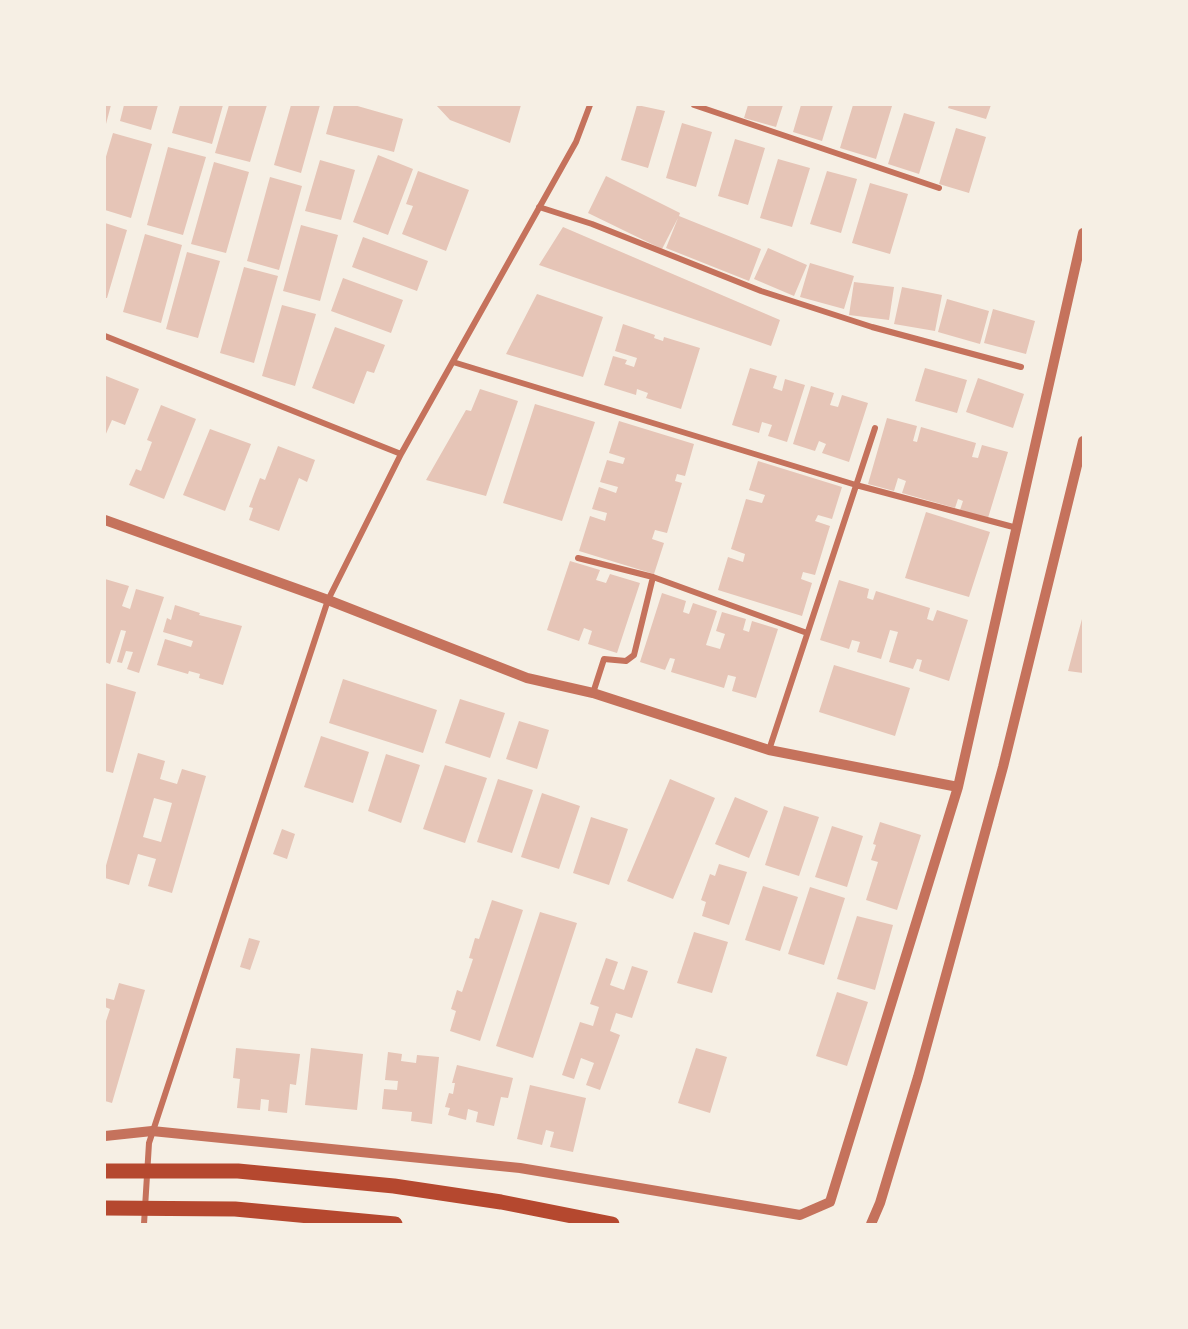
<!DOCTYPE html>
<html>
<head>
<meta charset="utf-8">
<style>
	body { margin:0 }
	#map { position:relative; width:1188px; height:1329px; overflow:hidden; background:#f6efe4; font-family:Inter,sans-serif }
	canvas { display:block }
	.frame { position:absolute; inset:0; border:106px solid #f6efe4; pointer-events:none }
</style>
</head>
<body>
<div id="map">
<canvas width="1188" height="1329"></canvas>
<div class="frame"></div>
</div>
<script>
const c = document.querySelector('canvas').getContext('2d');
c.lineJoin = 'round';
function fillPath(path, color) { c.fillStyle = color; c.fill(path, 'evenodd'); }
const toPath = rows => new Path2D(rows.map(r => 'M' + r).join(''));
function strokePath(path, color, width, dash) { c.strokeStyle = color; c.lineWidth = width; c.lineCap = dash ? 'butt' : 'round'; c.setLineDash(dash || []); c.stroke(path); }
fillPath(toPath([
	[105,105,111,105,106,124,105,124],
	[124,105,158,105,151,130,120,121],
	[180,105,223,105,212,144,172,133],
	[229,105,267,105,250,162,215,153],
	[291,105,320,105,301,173,274,165],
	[334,105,354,105,403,119,394,152,326,134],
	[436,105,521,105,510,143,450,120],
	[637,105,665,111,648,168,621,160],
	[748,105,783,105,776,127,744,118],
	[801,105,833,105,822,141,793,132],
	[853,105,892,106,876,159,840,148],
	[949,105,991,105,986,119,948,108],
	[904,113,935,122,919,174,888,164],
	[682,123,712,132,696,187,666,178],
	[956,128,986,137,969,193,939,184],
	[113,133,152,144,131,218,105,210,105,160],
	[735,139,765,148,748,205,718,196],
	[168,147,206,157,183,235,147,225],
	[378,155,413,169,388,235,353,222],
	[778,159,810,168,792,227,760,218],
	[320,160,355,170,341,220,305,211],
	[214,162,249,172,226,253,191,244],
	[418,171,469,190,446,251,402,234,413,206,406,204],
	[827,171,857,179,841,233,810,224],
	[606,176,680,213,679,216,761,249,749,281,666,248,678,218,662,249,588,213],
	[270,177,302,186,279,270,247,261],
	[870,183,908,194,890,254,852,243],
	[105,223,127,230,107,298,105,298],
	[301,225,338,235,320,301,283,291],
	[563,227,780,320,771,346,539,265],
	[145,234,182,245,161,323,123,312],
	[363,237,428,261,417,291,352,267],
	[768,248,807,265,794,296,754,279],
	[187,252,220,261,198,338,166,329],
	[810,263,854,276,844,309,800,297],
	[244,267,278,276,254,363,220,353],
	[343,278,403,300,391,333,331,311],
	[854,282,894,287,889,320,849,315],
	[902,287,942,295,935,331,894,324],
	[537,294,603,317,583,377,506,354],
	[947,299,989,311,980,344,938,332],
	[282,305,316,314,295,386,262,376],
	[993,309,1035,321,1026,354,984,343],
	[623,324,655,335,654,338,663,341,664,337,700,348,681,409,646,398,648,393,637,389,636,395,604,385,613,356,627,360,625,364,634,367,637,358,615,351],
	[335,327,385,345,374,373,367,371,354,404,312,388],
	[750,368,777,376,773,388,782,391,785,379,805,385,787,442,768,436,772,425,762,422,759,433,732,425],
	[925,368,967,380,957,413,915,401],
	[106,376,139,389,125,425,112,420,105,436],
	[978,378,1024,394,1013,428,966,412],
	[811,386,834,393,830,405,838,407,842,395,868,403,849,462,822,453,826,444,819,441,815,451,793,444],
	[480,389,518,401,486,496,426,480,466,410,471,411],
	[535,404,595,422,562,521,503,503],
	[161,405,196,419,164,499,129,485,136,469,141,471,152,442,147,440],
	[887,418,917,426,913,441,917,442,921,427,976,443,972,457,978,458,982,445,1008,452,988,518,960,510,963,501,958,499,955,508,902,493,906,481,898,478,894,491,868,484],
	[619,421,694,444,685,476,677,474,675,481,682,483,667,533,655,530,652,539,664,543,654,574,579,551,590,516,605,521,607,513,592,509,599,487,616,493,618,487,600,482,607,460,623,464,625,458,609,453],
	[210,429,251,444,225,511,183,495],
	[278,446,315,460,307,482,299,478,279,531,249,520,253,508,249,507,260,478,265,480],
	[758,461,842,487,832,519,818,515,815,521,830,526,815,575,803,572,801,579,812,583,802,616,718,590,728,557,743,562,745,554,731,549,746,499,762,503,765,495,749,490],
	[926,512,990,532,969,597,905,578],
	[570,561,600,570,596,580,606,583,610,574,640,583,617,653,588,644,592,631,584,628,579,641,547,630],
	[105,579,129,586,122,606,130,609,136,589,164,597,139,673,127,669,133,652,126,651,122,663,117,662,126,631,121,630,110,664,105,662],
	[839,580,869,589,867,598,873,600,876,591,930,608,927,619,933,621,937,610,968,620,949,681,919,671,922,660,917,659,913,669,889,662,898,632,890,630,881,659,857,652,860,642,852,640,849,649,820,640],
	[662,593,686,601,683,612,689,614,693,603,717,611,706,645,720,649,725,634,716,631,722,612,746,619,743,630,749,632,752,621,778,629,756,698,732,691,736,677,728,675,724,688,671,672,675,659,670,658,665,670,640,662],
	[175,605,200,613,199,615,242,626,223,685,199,678,200,674,189,671,188,674,157,665,165,639,191,647,193,641,163,632,167,618,171,620],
	[1082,619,1083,619,1083,673,1068,671],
	[834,665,910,688,895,736,819,712],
	[343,679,437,710,423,753,329,723],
	[105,683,136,692,113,773,105,771],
	[460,699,505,713,490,758,445,743],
	[519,721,549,730,537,769,506,759],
	[321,736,369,752,353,803,304,787],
	[138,753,165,761,160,779,177,784,182,769,206,776,172,893,148,886,156,859,138,854,129,885,105,878,105,869],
	[154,798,172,803,161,842,143,837],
	[386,754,420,765,401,823,368,811],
	[445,765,487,778,465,843,423,829],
	[498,779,533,790,512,853,477,842],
	[670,779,715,798,673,899,627,881],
	[542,793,580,806,559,869,521,857],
	[735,797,768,811,749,858,715,844],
	[784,806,819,817,799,876,765,865],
	[591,817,628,829,609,885,573,873],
	[880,822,921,835,897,910,866,900,878,862,871,860,876,845,873,844],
	[832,826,863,836,847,887,815,877],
	[282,829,295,834,287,859,273,854],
	[719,864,747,872,729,925,702,916,706,902,701,900,710,874,715,876],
	[763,886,798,897,780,951,745,940],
	[810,887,845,898,824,965,788,954],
	[492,900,523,910,480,1041,450,1031,456,1011,451,1009,457,990,462,992,473,959,469,958,475,938,479,939],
	[540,912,577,923,533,1058,496,1046],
	[857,916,893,925,875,990,837,979],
	[694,932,728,942,712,993,677,983],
	[249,938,260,941,250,970,240,967],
	[606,958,618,962,610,985,624,990,632,966,648,971,632,1018,616,1013,610,1031,620,1035,600,1090,586,1085,594,1063,581,1058,574,1079,562,1075,580,1022,593,1026,599,1007,590,1004],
	[119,983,145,990,112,1103,105,1101,105,1024,110,1009,105,1007,105,998,114,1000],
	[837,992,868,1002,847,1066,816,1056],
	[236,1048,300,1054,296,1085,290,1084,287,1113,268,1111,269,1100,261,1099,260,1110,237,1108,240,1079,233,1078],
	[311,1048,363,1054,357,1110,305,1105],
	[696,1048,727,1057,710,1113,678,1103],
	[388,1052,402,1054,401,1061,416,1063,417,1055,439,1057,432,1124,411,1121,412,1112,382,1109,384,1089,397,1090,398,1081,385,1080],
	[457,1065,513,1078,508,1098,501,1097,494,1126,476,1122,478,1112,468,1109,466,1120,448,1115,450,1108,445,1107,449,1093,453,1094,455,1083,452,1083],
	[530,1085,586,1098,573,1152,550,1147,554,1132,546,1130,542,1145,517,1139]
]), '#e6c5b7');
strokePath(toPath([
	[694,105,939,188],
	[539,207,592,224,761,291,872,327,1021,367],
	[105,336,401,454],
	[453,362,856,485,1017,528],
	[578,558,653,577,807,633],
	[593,693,604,659,626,661,634,655,653,577],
	[769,750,875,428],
	[144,1224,149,1143,328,600,401,454,576,142,590,105]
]), '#c5725c', 6);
strokePath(toPath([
	[105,520,328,600,527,678,593,693,769,750,958,787],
	[105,1136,152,1131,520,1168,800,1215,830,1202,958,787,1083,233],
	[871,1224,880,1203,918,1077,1003,767,1083,441]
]), '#c5725c', 10);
strokePath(toPath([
	[105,1171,238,1171,394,1186,501,1202,612,1224],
	[105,1208,235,1209,395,1224]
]), '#b5482f', 15);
</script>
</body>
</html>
